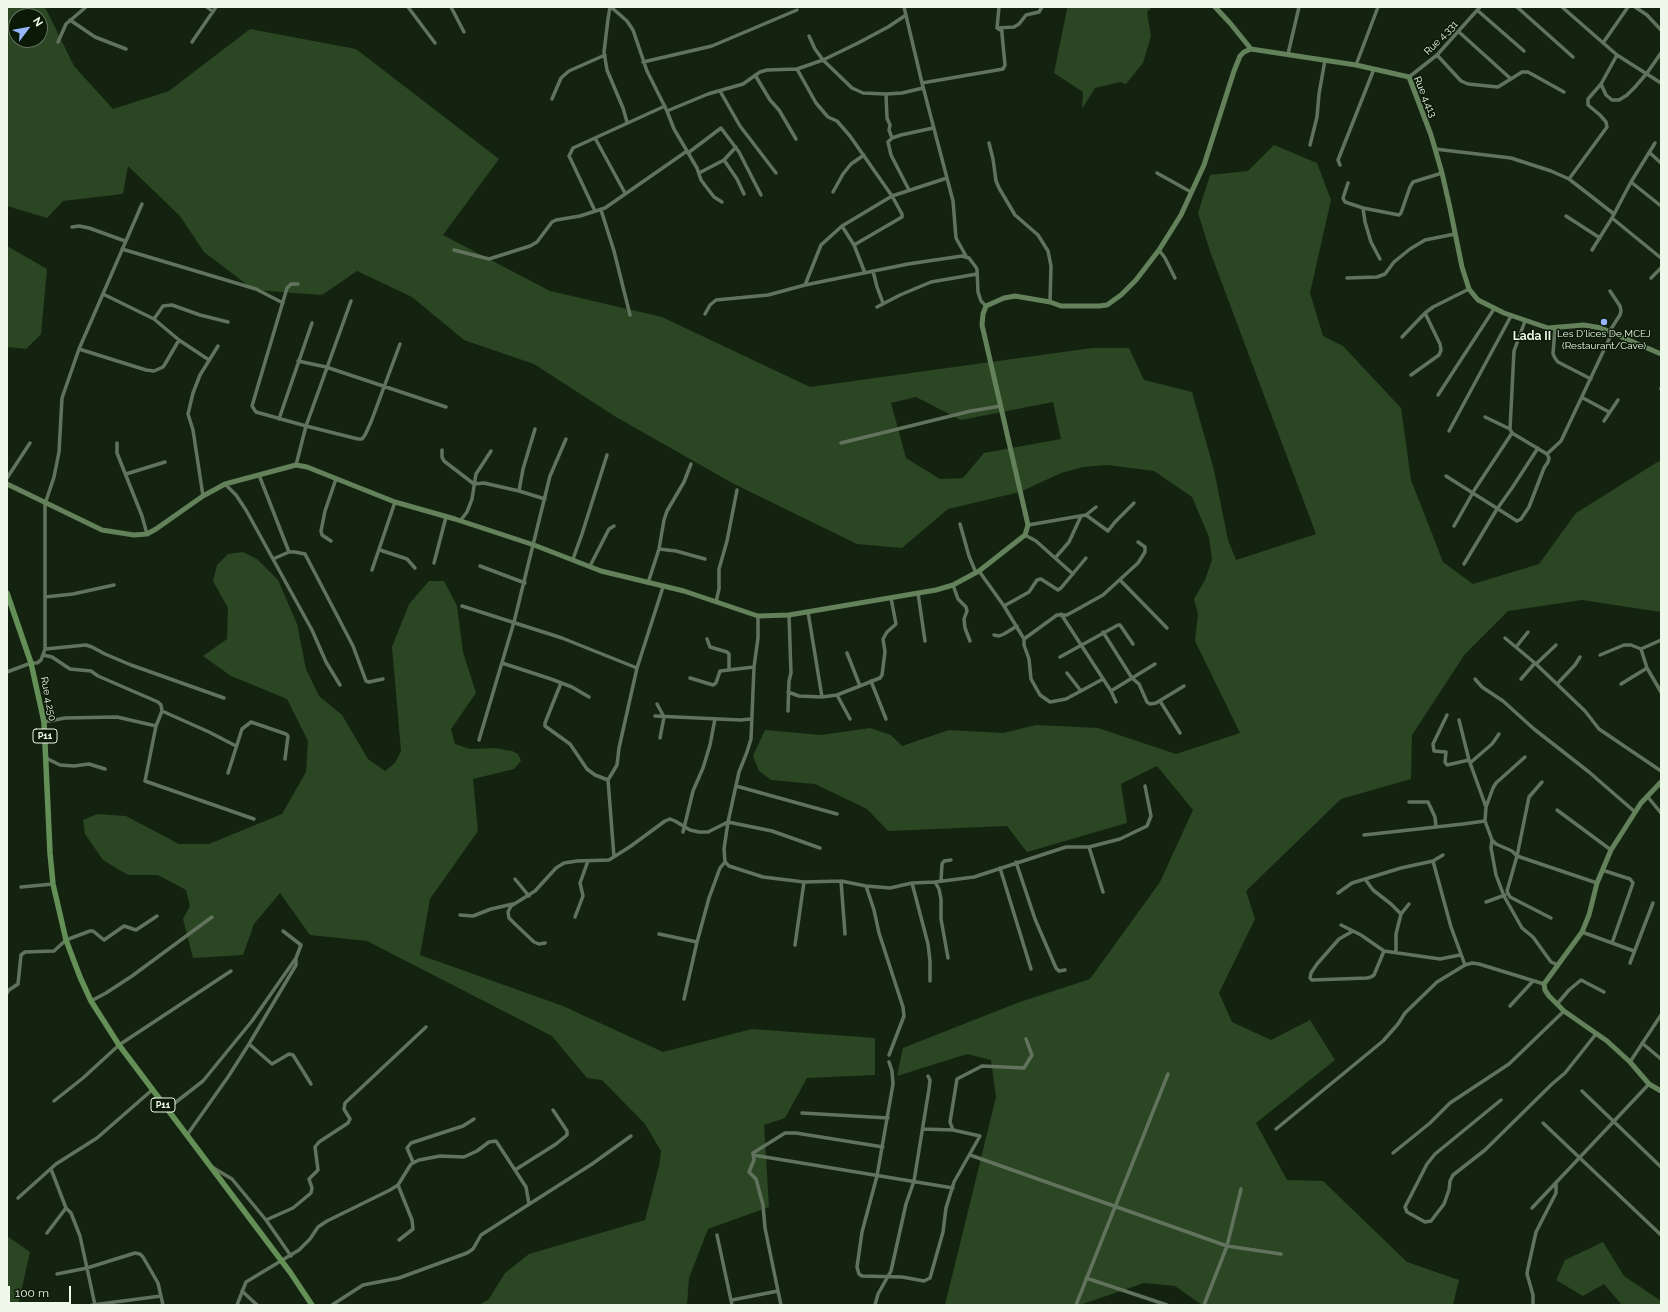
<!DOCTYPE html>
<html>
<head>
<meta charset="utf-8">
<style>
	body { margin:0 }
	#map { position:relative; width:1668px; height:1312px; overflow:hidden; background:#142310; font-family:Raleway,sans-serif }
	canvas { display:block }
	.frame { position:absolute; inset:0; border:8px solid #eef8eb; pointer-events:none }
	.north { position:absolute; left:8px; top:8px; width:40px; height:40px; box-sizing:border-box; background:#0b1907; border:1px solid #667262; border-radius:50%; rotate:58deg; font-size:11px; font-weight:700; line-height:16px; text-align:center; color:#eef8eb }
	.north::after { content:''; display:block; margin:auto; width:14px; height:18px; background:#95b6fd; clip-path:polygon(50% 0,100% 100%,50% 72%,0 100%) }
	.scale { position:absolute; left:8px; top:1286px; width:63px; height:18px; box-sizing:border-box; border:2px solid #eef8eb; border-top:0; padding-left:5px; font-size:12px; line-height:14px; white-space:nowrap; color:#eef8eb; -webkit-text-stroke:3px #0b1907; paint-order:stroke }
</style>
</head>
<body>
<div id="map">
<canvas width="1668" height="1312"></canvas>
<div class="frame"></div>
<div class="north">N</div>
<div class="scale">100 m</div>
</div>
<script>
const c = document.querySelector('canvas').getContext('2d');
c.lineJoin = 'round';
function fillPath(path, color) { c.fillStyle = color; c.fill(path, 'evenodd'); }
const toPath = rows => new Path2D(rows.map(r => 'M' + r).join(''));
function strokePath(path, color, width, dash) { c.strokeStyle = color; c.lineWidth = width; c.lineCap = dash ? 'butt' : 'round'; c.setLineDash(dash || []); c.stroke(path); }
function write(font, color, halo, rows, align = 'center') {
  c.font = font + ' Raleway,sans-serif'; c.lineWidth = 3; c.setLineDash([]); c.textBaseline = 'middle'; c.strokeStyle = halo; c.fillStyle = color; for (const [text, x, y, turn = 0] of rows) {
    c.save(); c.translate(x, y); c.rotate((+turn || 0) * Math.PI / 180); c.textAlign = isNaN(turn) ? turn : align; if (halo) c.strokeText(text, 0, 0); c.fillText(text, 0, 0); c.restore();
  }
}
fillPath(toPath([
	[7,7,45,7,74,66,113,109,169,91,250,29,356,49,499,159,443,235,550,291,662,317,810,387,1092,348,1129,348,1144,380,1192,392,1214,470,1228,540,1236,560,1316,534,1211,254,1198,213,1210,175,1248,171,1274,145,1317,163,1331,200,1310,293,1323,336,1343,346,1401,408,1411,480,1443,562,1473,584,1539,564,1576,513,1659,461,1661,462,1661,612,1582,600,1508,611,1465,654,1412,735,1411,779,1341,799,1246,891,1255,919,1219,993,1232,1022,1271,1040,1310,1020,1335,1060,1256,1123,1287,1180,1323,1181,1407,1262,1459,1280,1453,1305,1202,1305,1175,1286,1144,1283,1080,1305,945,1305,996,1097,991,1060,967,1054,897,1076,903,1048,1017,1003,1090,979,1160,882,1193,810,1157,766,1121,784,1127,823,1027,852,1007,826,888,831,867,809,815,784,771,780,759,771,753,756,765,730,821,735,870,728,891,735,902,746,949,730,1003,733,1036,725,1098,728,1176,754,1240,733,1195,641,1198,614,1194,599,1205,580,1212,560,1209,537,1192,497,1154,471,1107,465,1083,467,1061,473,1020,492,948,509,902,548,857,544,734,484,616,417,534,364,464,340,412,297,357,271,322,295,254,290,204,252,180,216,128,166,123,194,63,201,47,218,7,206],
	[16,16,40,16,40,40,16,40],
	[916,397,961,420,1053,402,1061,439,984,453,963,478,940,479,906,458,891,403],
	[1069,7,1152,7,1147,12,1151,36,1143,63,1126,84,1120,82,1095,88,1082,109,1083,92,1054,73,1067,9],
	[7,246,47,269,41,334,26,349,7,347],
	[243,552,257,559,278,580,297,624,306,669,319,696,342,715,368,759,385,771,395,763,401,751,392,647,409,604,429,581,444,581,457,606,463,652,476,693,451,729,455,744,470,749,495,748,512,751,518,754,521,761,514,769,473,779,478,831,430,899,420,955,563,1006,663,1052,752,1029,875,1038,875,1075,807,1078,785,1118,764,1125,769,1207,708,1229,689,1278,687,1305,479,1305,489,1299,505,1273,529,1254,645,1220,659,1166,661,1151,645,1124,602,1080,587,1078,552,1036,367,941,310,935,280,893,254,924,243,955,193,958,183,919,190,906,186,890,158,875,128,875,103,860,85,834,83,820,97,814,126,816,179,844,209,844,282,814,306,772,308,741,287,699,231,676,203,656,227,639,228,608,213,581,217,565,228,554],
	[7,1236,30,1252,18,1305,7,1305],
	[1603,1242,1624,1276,1661,1301,1661,1305,1622,1305,1604,1284,1583,1296,1556,1280,1565,1260]
]), '#2a4622');
strokePath(toPath([
	[207,7,213,12],
	[408,7,435,43],
	[451,7,464,32],
	[610,7,608,19,604,52,607,70,623,108,627,122],
	[611,7,627,21,633,30,647,71,667,111,674,129,697,168,701,180,714,197,722,202],
	[904,7,922,83,953,201,956,238,966,256],
	[1517,7,1573,57],
	[1562,7,1617,55,1661,83],
	[1635,7,1647,15,1661,30],
	[1477,10,1524,51],
	[70,20,95,37,126,49],
	[997,28,1014,27,1019,24,1026,15,1039,12,1042,7],
	[997,28,999,7],
	[1459,32,1511,79],
	[809,36,815,49,823,60,852,88,863,93,886,94,902,93,923,88],
	[58,42,66,24,86,7],
	[192,42,216,7],
	[1603,43,1628,7],
	[1288,54,1299,7],
	[1437,55,1461,81,1468,84,1498,87,1522,72,1528,72,1564,92],
	[643,62,712,46,797,10],
	[1356,65,1378,7],
	[797,69,816,103,828,117,837,121,850,136,892,196,902,214,902,217,854,245],
	[755,75,770,100,779,110,796,139],
	[1409,77,1437,55,1480,7],
	[922,83,1003,69,1005,65,1002,34,1002,31,997,28],
	[1601,84,1606,95,1612,100,1619,100,1627,95,1635,87,1647,73,1661,53],
	[720,91,740,126,776,173],
	[886,94,887,118,890,125,889,130,892,138],
	[552,99,561,78,569,71,605,55],
	[667,111,708,94,743,84,760,72,767,70,797,69,823,60,858,43,888,27,906,15],
	[595,138,625,193],
	[989,143,993,159,996,181,999,188,1015,215,1038,235,1048,251,1051,266,1050,302],
	[1310,145,1317,117,1319,94,1325,60],
	[1435,149,1511,158,1551,171,1569,179,1614,214],
	[688,153,721,128,739,152,761,195],
	[1650,153,1661,163],
	[724,160,737,179,744,194],
	[1340,165,1338,160,1374,69],
	[699,173,724,160,736,147],
	[1157,173,1191,192],
	[1569,179,1607,127,1606,122,1600,115,1588,105,1588,99,1601,84,1617,55],
	[1631,182,1661,206],
	[1348,183,1343,198,1345,202,1363,208,1399,215,1401,213,1410,187,1413,182,1442,173],
	[909,190,891,155,888,142,892,138,901,135,933,128],
	[833,192,843,174,851,164,864,155],
	[1363,208,1365,222,1371,242,1380,259],
	[601,210,614,251,630,315],
	[595,211,571,160,569,156,573,148,665,106],
	[1566,216,1600,238],
	[1612,218,1661,258],
	[842,226,854,245,865,273],
	[72,227,79,226,89,228,125,241],
	[122,249,256,289,283,303],
	[454,250,489,259,530,246,537,242,552,222,556,220,580,216,605,208,687,151],
	[1159,250,1165,258,1175,278],
	[1592,250,1612,218,1631,182,1655,143],
	[873,271,877,287,883,303],
	[1347,278,1377,277,1385,274,1394,262,1410,249,1425,240,1455,234],
	[1651,278,1661,268],
	[298,284,291,284,287,288,252,406,256,412,306,426,358,439,362,439,365,435,371,422,400,344],
	[805,285,821,245,842,226,892,196,947,178],
	[103,294,154,319,179,340,209,360],
	[877,307,900,295,931,282,977,274],
	[705,314,710,305,716,300,768,295,805,285,908,264,962,256,969,258,975,266,977,269,978,292,981,301,986,306],
	[154,319,163,306,172,305,200,315,228,322],
	[1555,328,1553,354,1555,358,1558,362,1591,379],
	[1609,332,1620,315,1621,311,1620,306,1610,291],
	[1402,337,1425,313,1433,307,1469,289],
	[79,349,146,370,154,371,163,367,165,364,179,340],
	[298,361,326,367,446,407],
	[1411,375,1439,355,1441,350,1440,344,1425,313],
	[1661,389,1661,388],
	[1438,395,1494,309],
	[1583,398,1609,412],
	[1485,417,1510,429],
	[279,419,312,323],
	[1604,421,1618,400],
	[1449,431,1511,316],
	[117,443,117,453,142,516,147,534],
	[841,443,971,411,1001,406],
	[442,450,442,457,444,461,474,484,484,483,519,491,545,499],
	[1547,454,1561,441,1612,333],
	[296,465,306,426,351,301],
	[126,474,165,462],
	[259,475,289,552],
	[1446,476,1517,521,1521,519,1529,507,1544,468,1548,462,1549,458,1547,454,1512,433,1510,429,1514,351,1525,321],
	[7,478,30,443],
	[225,484,236,495,246,510,312,630,326,662,340,685],
	[519,491,523,469,535,429],
	[203,496,193,430,188,414,193,393,200,375,218,346],
	[1086,515,1096,507],
	[460,521,467,512,472,499,476,474,491,451],
	[960,524,969,556,976,573],
	[1028,525,1086,515,1108,531,1115,522,1134,503],
	[1454,526,1475,489,1512,433],
	[1025,535,1036,541,1073,574],
	[331,541,322,535,321,531,325,511,336,479],
	[659,549,676,551,705,559],
	[380,550,407,559,415,568],
	[1056,557,1069,542,1081,516],
	[273,559,289,552,295,552,305,554,353,646,366,681,369,682,383,679],
	[573,559,582,534,607,455],
	[434,563,446,517],
	[1464,564,1497,509,1512,488,1538,448],
	[480,566,525,583],
	[590,566,609,529,614,526],
	[372,570,395,502],
	[979,571,1004,606,1024,639,1057,615,1067,615,1103,595,1138,563,1145,552,1145,547,1138,542],
	[1120,580,1167,628],
	[648,583,659,549,664,520,667,511,684,482,691,464],
	[953,585,958,599,966,607,967,611,964,619,965,628,970,641],
	[918,593,925,641],
	[45,597,73,594,114,585],
	[716,602,719,589,719,569,727,541,737,490],
	[462,606,562,638,637,668],
	[1004,606,1029,592,1037,580,1041,579,1058,590,1061,588,1086,558],
	[808,612,822,697],
	[1061,614,1111,691,1116,702],
	[1103,632,1132,678,1139,684,1147,702,1150,704,1156,703,1184,686],
	[994,635,999,636,1004,634,1017,626],
	[1505,638,1536,664,1585,711,1599,729,1661,771],
	[707,639,710,647,727,652,729,654,729,669],
	[1024,639,1024,645,1029,659,1031,679,1040,695,1050,702,1066,699,1103,679],
	[1516,647,1528,632],
	[45,649,86,645,92,647,105,654,131,665,224,698],
	[1641,649,1647,668,1661,692],
	[1641,649,1661,640],
	[847,653,860,686],
	[43,655,52,657,70,669,91,671,98,676,158,702,161,705,162,711,156,726,145,781,254,819],
	[1600,655,1624,645,1631,645,1641,649],
	[1060,657,1118,625,1120,625,1133,644],
	[502,663,551,679,572,687,589,697],
	[1536,664,1556,645],
	[7,672,31,663,37,663,41,660,45,649,45,504,54,477,59,452,62,398,79,349,142,204],
	[1067,673,1081,691],
	[690,678,713,685,716,683,720,671,754,667],
	[1475,679,1482,687,1503,701,1534,729,1589,772,1635,812],
	[1521,679,1535,663],
	[871,681,886,719],
	[561,683,545,723,545,726,570,744,587,769,595,775,608,780],
	[1557,684,1575,665,1580,657],
	[1621,684,1647,668],
	[1111,691,1155,664],
	[788,692,799,696,822,697,837,695,880,678,882,675,885,652,883,639,887,632,896,624,891,598],
	[837,695,850,719],
	[1160,701,1180,733],
	[657,704,664,717,660,738],
	[162,711,209,732,236,746],
	[788,711,789,681,791,673,789,615],
	[1447,715,1433,744,1434,751,1446,752,1445,762,1447,765,1469,760],
	[655,716,740,720,751,719],
	[1459,720,1469,760,1486,807],
	[44,722,65,718,117,717,156,726],
	[479,740,514,622,550,476,566,439],
	[1525,757,1496,783,1493,788,1486,807,1485,821,1492,840,1496,844,1512,851,1517,856,1597,883],
	[46,758,60,765,74,766,89,764,105,769],
	[1470,763,1492,744,1499,734],
	[228,773,242,729,251,722,286,734,288,736,285,759],
	[1542,782,1529,797,1517,856,1507,891,1510,897,1551,918],
	[736,786,837,814],
	[1647,796,1661,813],
	[1409,802,1428,802,1435,817,1436,827],
	[1557,810,1611,850],
	[683,832,693,791,703,768,710,745,715,719],
	[1364,835,1463,824,1485,821],
	[1492,840,1491,848,1496,875,1504,896,1522,928,1533,937,1551,962,1558,965],
	[1089,847,1103,892],
	[614,857,608,780,617,765,619,748,637,668,663,587],
	[1433,861,1451,927,1465,965],
	[725,862,729,866,763,877,804,882,841,881,866,886,890,888,912,883,935,882,974,877,1066,847,1089,847,1120,839,1147,826,1151,816,1145,786],
	[1016,862,1035,919,1056,968,1059,971,1065,970],
	[1000,868,1031,969],
	[1602,870,1630,879,1633,883,1612,943],
	[515,879,529,896],
	[1365,879,1373,890,1391,904,1401,914],
	[841,881,845,934],
	[941,881,942,864,944,861,951,860],
	[935,882,939,889,941,899,941,919,948,958],
	[912,883,928,944,930,961,930,981],
	[866,886,874,910,879,933,903,1007,904,1016,889,1055],
	[21,887,53,884],
	[1338,893,1352,883,1401,868,1433,861,1443,855],
	[1486,902,1505,895],
	[460,915,473,916,491,909,513,904],
	[575,917,583,896,580,883,588,861],
	[1341,925,1361,935,1384,951,1440,959,1460,955],
	[1353,931,1339,939,1317,964,1311,973,1310,978,1312,980,1367,978,1371,977,1374,975,1384,951],
	[1582,932,1634,951],
	[659,934,697,942,709,898,720,868,725,862,724,849,728,822,739,772,747,752,751,739,754,667,758,638,758,616],
	[545,943,539,944,534,942,514,923,509,918,508,912,511,906,535,891,556,868,564,863,577,861,609,860,631,846,665,821,670,819,675,821,690,830,699,832,708,832,728,822,772,831,820,848],
	[795,945,804,882],
	[1396,952,1396,934,1401,914,1409,904],
	[1630,963,1653,903],
	[7,993,9,990,18,984,21,955,25,952,54,951,66,940,90,931,93,931,104,940,124,926,136,930,157,916],
	[684,999,697,942],
	[91,1001,106,993,132,976,212,917],
	[1557,1004,1569,990,1581,980,1604,992],
	[1510,1006,1533,981],
	[1642,1043,1661,1059],
	[249,1044,272,1064,289,1054,293,1055,311,1084],
	[889,1062,892,1071,893,1084,877,1176,862,1232,857,1267,859,1274,862,1276,902,1277,924,1281,930,1278,943,1232,946,1208,954,1182,980,1136,953,1130,923,1129],
	[1630,1062,1661,1015],
	[1582,1091,1661,1167],
	[1501,1100,1435,1154,1427,1164,1405,1207,1407,1212,1425,1222,1431,1221,1444,1204,1449,1190,1450,1181,1453,1175,1485,1150,1552,1084,1565,1073,1596,1034],
	[54,1101,83,1078,119,1045,231,971],
	[167,1109,203,1081,252,1021,296,958,301,945,283,931],
	[802,1113,888,1118],
	[1543,1123,1661,1235],
	[1276,1129,1383,1041,1398,1024,1405,1013,1437,982,1465,965,1472,963,1479,964,1544,984],
	[953,1130,950,1122,957,1079,982,1066,1024,1068,1032,1055,1026,1039],
	[187,1135,228,1077,249,1044,296,965,296,958],
	[1393,1153,1430,1123,1450,1103,1509,1064,1564,1011],
	[753,1155,953,1188],
	[970,1155,1227,1246,1281,1254],
	[413,1162,407,1148,411,1143,463,1126,474,1119],
	[212,1167,232,1179,266,1220,291,1256],
	[515,1170,556,1144,567,1135,567,1131,553,1110],
	[398,1185,412,1220,413,1229,399,1240],
	[18,1198,56,1164,97,1138,152,1090],
	[66,1208,71,1213,80,1236,95,1305],
	[1532,1208,1649,1084],
	[266,1220,293,1208,311,1193,312,1188,309,1179,318,1170,315,1147,319,1142,348,1123,350,1119,344,1109,345,1103,426,1027],
	[47,1233,66,1208,51,1169],
	[717,1235,732,1305],
	[57,1274,87,1268,135,1253,140,1254,143,1257,158,1283,163,1305],
	[1086,1278,1167,1305],
	[242,1291,257,1305],
	[778,1291,765,1228,763,1205,756,1179,749,1172,754,1160,753,1153,785,1133,796,1133,883,1147],
	[732,1300,778,1291,781,1305],
	[92,1305,161,1296],
	[237,1305,246,1282,299,1250,310,1239,318,1227,327,1221,390,1190,398,1185,411,1164,419,1160,440,1156,464,1157,477,1151,489,1142,496,1141,526,1187,529,1204],
	[332,1305,363,1285,399,1278,467,1253,473,1249,481,1235,592,1164,631,1136],
	[875,1305,878,1294,891,1271,906,1204,914,1181,929,1089,930,1080,928,1076],
	[1076,1305,1168,1074],
	[1204,1305,1227,1246,1241,1189],
	[1533,1305,1533,1295,1527,1274,1528,1268,1536,1232,1556,1193,1556,1183]
]), '#62735d', 3.5);
strokePath(toPath([
	[1215,7,1230,23,1251,49,1356,65,1409,77,1431,135,1442,173,1450,208,1462,267,1469,289,1478,300,1504,313,1548,328,1584,325,1601,328,1661,354],
	[7,484,102,530,134,535,147,534,156,529,203,496,225,484,296,465,307,467,395,502,455,519,534,545,601,571,684,591,758,616,789,615,936,590,953,585,979,571,1025,535,1028,525,982,325,983,314,986,306,1004,298,1015,296,1050,302,1061,306,1099,306,1107,305,1121,295,1136,280,1159,250,1181,215,1204,165,1234,71,1240,56,1244,52,1251,49],
	[1661,782,1641,803,1611,850,1597,883,1589,915,1582,932,1544,984,1545,990,1549,996,1564,1011,1607,1041,1630,1062,1649,1084,1661,1091]
]), '#63815a', 5);
strokePath(toPath([
	[7,593,31,663,44,722,50,853,53,884,66,940,80,977,91,1001,119,1045,290,1272,312,1305]
]), '#649058', 5.5);
for (const [x, y, r, color] of [
	[1604,322,4,"#95b6fd"]
]) { const dot = new Path2D(); dot.arc(x, y, r, 0, 2 * Math.PI); c.fillStyle = color; c.fill(dot); strokePath(dot, '#0b1907', 1.5); }
for (const [x, y, w] of [
	[45,736,24],
	[163,1105,24]
]) { const box = new Path2D(); box.roundRect(x - w / 2, y - 7, w, 14, 3); c.fillStyle = '#0b1907'; c.fill(box); strokePath(box, '#eef8eb', 1); }
write('bold 9px', '#eef8eb', null, [
	["P11",45,736],
	["P11",163,1105]
]);
write('10px', '#eef8eb', '#0b1907', [
	["Rue 4.331",1441,38,-46],
	["Rue 4.413",1425,97,67],
	["Rue 4.250",48,699,79]
]);
write('10px', '#eef8eb', '#0b1907', [
	["Les D'lices De MCEJ",1604,334],
	["(Restaurant/Cave)",1604,346]
]);
write('bold 12px', '#eef8eb', '#0b1907', [
	["Lada II",1532,336]
]);
</script>
</body>
</html>
